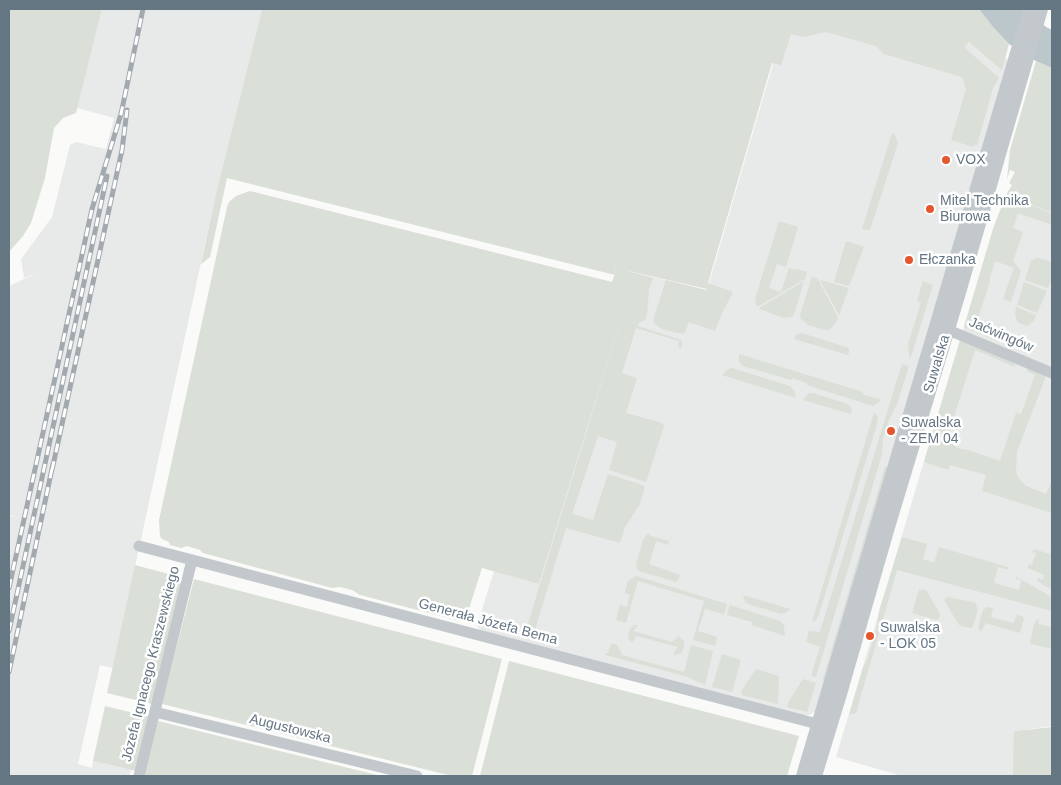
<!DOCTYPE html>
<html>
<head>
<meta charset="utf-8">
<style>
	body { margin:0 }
	#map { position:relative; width:1061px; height:785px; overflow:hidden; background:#fafaf8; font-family:Arial,sans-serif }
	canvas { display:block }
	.frame { position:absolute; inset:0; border:10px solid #657683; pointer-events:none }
</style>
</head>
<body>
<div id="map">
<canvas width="1061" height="785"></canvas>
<div class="frame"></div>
</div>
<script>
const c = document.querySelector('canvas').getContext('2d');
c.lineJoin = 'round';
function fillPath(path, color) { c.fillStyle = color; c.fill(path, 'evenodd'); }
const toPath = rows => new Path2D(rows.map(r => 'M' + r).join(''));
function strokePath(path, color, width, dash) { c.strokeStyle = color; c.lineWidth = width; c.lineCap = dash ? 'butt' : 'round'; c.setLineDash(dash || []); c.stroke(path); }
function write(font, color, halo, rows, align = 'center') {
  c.font = font + ' Arial,sans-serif'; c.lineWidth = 5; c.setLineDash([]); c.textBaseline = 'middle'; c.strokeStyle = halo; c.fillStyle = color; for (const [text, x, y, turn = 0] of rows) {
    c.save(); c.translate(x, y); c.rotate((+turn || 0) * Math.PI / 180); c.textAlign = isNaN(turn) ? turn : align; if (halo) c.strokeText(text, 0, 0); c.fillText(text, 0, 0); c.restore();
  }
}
fillPath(toPath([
	[102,9,262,9,217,189,113,668,100,665,78,764,92,768,93,761,131,770,129,776,9,776,9,516,18,517,9,515,9,286,37,273,24,278,21,259,52,217,70,145,76,142,106,149,114,118,77,108],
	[789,9,923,9,1009,60,816,711,810,715,802,715,481,631,477,626,494,571,539,584,630,290,611,286,616,268,707,290],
	[1006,195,1052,213,1052,726,1014,731,1014,776,902,776,836,757,993,229]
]), '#e8e9e9');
fillPath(toPath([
	[9,9,102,9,76,113,63,118,54,128,45,178,31,223,23,236,9,252],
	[262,9,979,9,993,27,1009,44,1002,70,969,42,964,47,999,78,993,88,977,145,975,145,973,147,951,140,966,89,962,77,884,54,876,46,826,32,803,37,791,34,781,65,772,63,708,283,733,292,723,311,715,331,689,322,684,334,681,333,677,333,662,329,656,325,654,322,653,320,666,280,706,290,707,289,616,268,615,272,617,268,653,278,649,289,647,316,645,320,639,323,638,326,678,339,682,341,682,348,678,347,679,341,636,328,622,373,637,378,626,413,662,423,664,426,646,482,609,470,617,442,598,436,572,514,593,520,608,474,645,486,640,504,625,527,620,543,566,528,534,633,526,630,630,289,539,584,482,568,467,615,464,620,456,620,360,595,352,590,340,587,332,588,203,553,200,550,187,546,181,548,170,545,169,542,162,539,160,536,159,520,227,207,229,202,236,196,250,191,612,282,615,275,227,178,210,257,201,264,217,189],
	[1036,61,1052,68,1052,213,1014,198,1052,214,1052,225,1018,213,1013,228,1023,232,1013,261,1021,271,1011,302,1003,299,1014,268,995,261,989,281,990,282,976,323,1002,332,999,342,964,327,993,229,1006,195,1012,185,1009,183,1015,172,1010,170,1007,179,1010,150],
	[892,133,895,135,898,143,870,230,862,229],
	[779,221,798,227,786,267,777,264,769,288,781,292,789,268,796,270,797,269,807,272,805,279,757,307,755,301,756,296],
	[846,241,864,247,849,286,834,282],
	[1038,258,1049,261,1052,264,1052,278,1048,288,1025,280,1031,261,1034,259],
	[812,277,818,279,838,317,835,324,829,330,824,330,808,325,801,319,800,315],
	[820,280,849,288,839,315],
	[804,281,795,312,792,317,784,318,759,309,759,308],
	[923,281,933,285,911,357,909,356,908,344,921,303,917,301],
	[1024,282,1047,291,1037,313,1017,305],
	[1016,307,1036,315,1033,322,1027,326,1019,323,1017,321,1015,315],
	[802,333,849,348,849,352,848,355,794,339,796,335],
	[960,340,1014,363,1015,365,1015,367,975,350,948,436,957,441,954,446,960,449,968,450,1000,461,1016,413,1021,414,1035,375,1026,371,1029,369,1043,374,1045,376,1045,379,1017,451,1016,471,1018,477,1025,485,1033,489,1046,494,1052,481,1052,513,982,491,986,475,950,465,948,470,924,462],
	[739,354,863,392,862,394,881,400,873,406,807,385,807,383,792,378,791,380,743,366,739,362],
	[902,364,909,366,897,404,889,420,883,438,882,454,816,677,811,676,820,647,806,642,809,631,820,632,900,370],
	[732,368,790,386,794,391,796,398,722,375,728,369],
	[809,393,813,393,847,404,850,406,852,410,851,414,803,400],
	[874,412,878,417,877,424,819,614,816,620,812,622],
	[885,467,888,467,824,682,823,679],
	[648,533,651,536,669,541,668,545,656,541,649,564,680,575,678,580,676,582,639,571,637,569,636,565,643,540],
	[902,537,927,544,923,559,934,563,939,547,1008,567,1009,570,998,567,994,583,1019,590,1021,580,1016,579,1016,577,1014,576,1015,576,1052,597,1052,611,897,570,856,713,849,715,863,668,868,658,877,626,879,611],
	[1052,547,1052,590,1037,581,1038,578,1043,580,1044,575,1028,568,1029,564,1032,565,1036,553,1032,552,1034,549,1050,554],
	[135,565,183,578,152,704,107,693],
	[636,576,727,604,724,614,705,609,698,631,717,637,715,646,693,640,704,601,638,581,626,623,616,620,620,605,627,607,630,595,625,593,625,591,628,581],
	[194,579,502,659,472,776,452,776,162,704],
	[919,589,926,590,940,614,940,617,938,619,936,620,912,613],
	[743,595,790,609,787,612,781,614,751,605,745,602],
	[947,597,973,602,976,604,978,610,972,628,961,626,958,624,945,601,944,600],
	[730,605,780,621,784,625,785,636,752,625,752,622,727,615],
	[986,607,993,608,991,617,1013,623,1017,615,1022,616,1024,618,1020,633,985,623,982,631,979,630,978,628,983,610],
	[1037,619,1039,620,1039,624,1052,627,1052,649,1032,644,1030,643,1034,624],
	[634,625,638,625,633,631,672,642,678,636,684,641,684,648,681,653,676,655,673,654,678,647,637,636,632,642,629,640,628,635,630,629],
	[611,644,616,644,618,647,622,655,684,672,691,645,713,651,705,685,685,676,605,655,606,653,608,653],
	[722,654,741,660,732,692,712,687],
	[509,661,799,736,787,776,480,776],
	[756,669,779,676,778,704,741,695,742,690],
	[803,679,816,683,807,712,787,707,788,703],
	[105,706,150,717,136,771,93,761],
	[158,721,381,776,144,776],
	[1052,727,1052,776,1013,776,1014,731]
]), '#dadfd7');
fillPath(toPath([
	[979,9,1024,9,1046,27,1052,30,1052,68,1036,61,1009,44,993,27]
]), '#bbc7cb');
strokePath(toPath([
	[941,327,1052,373],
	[139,546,825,726],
	[155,712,417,776],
	[139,776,192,560]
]), '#c3c8cc', 11);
strokePath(toPath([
	[803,776,1030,9],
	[815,776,840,694,888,527,958,296,1041,9]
]), '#c3c8cc', 14);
const rail = toPath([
	[52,470,122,150,127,110],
	[9,588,92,209,121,114,143,9],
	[9,631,107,176],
	[9,672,53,464]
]);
strokePath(rail, '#a2aab0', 5);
strokePath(rail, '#fff', 3, [9]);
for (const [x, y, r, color] of [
	[946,160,5,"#e4572e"],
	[930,209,5,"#e4572e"],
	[909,260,5,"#e4572e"],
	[891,431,5,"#e4572e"],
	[870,636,5,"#e4572e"]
]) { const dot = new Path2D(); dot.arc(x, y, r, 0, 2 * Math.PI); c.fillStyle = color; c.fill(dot); strokePath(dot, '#fff', 2); }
write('14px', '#657683', '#fff', [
	["VOX",956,160],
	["Mitel Technika",940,201],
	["Biurowa",940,217],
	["Ełczanka",919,260],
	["Suwalska",901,423],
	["- ZEM 04",901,439],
	["Suwalska",880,628],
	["- LOK 05",880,644]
], 'left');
write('14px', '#657683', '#fff', [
	["Jaćwingów",1001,335,23],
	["Suwalska",937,364,-73],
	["Generała Józefa Bema",488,622,15],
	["Józefa Ignacego Kraszewskiego",151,664,-76],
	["Augustowska",290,729,14]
]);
</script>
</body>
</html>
